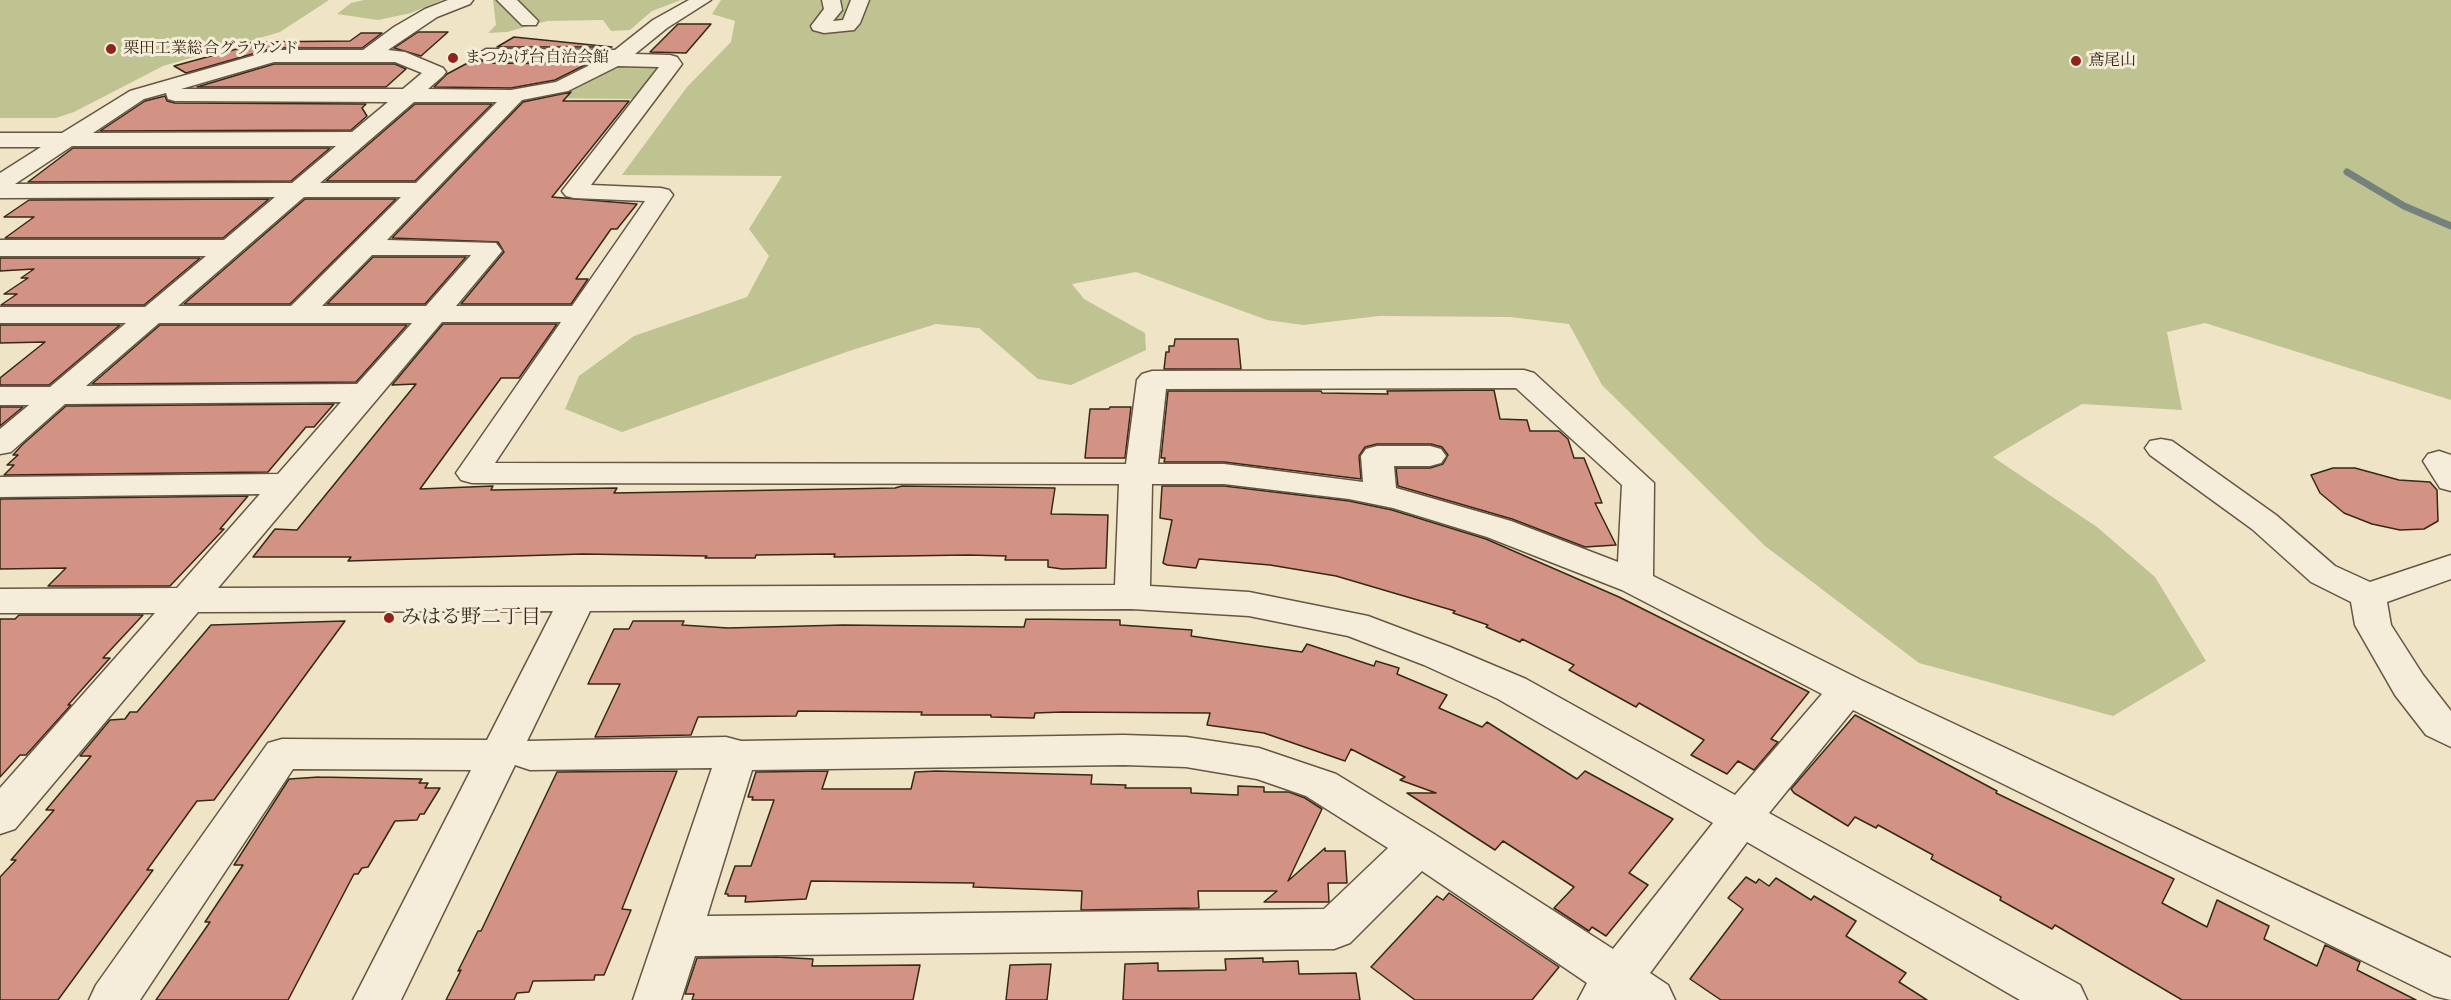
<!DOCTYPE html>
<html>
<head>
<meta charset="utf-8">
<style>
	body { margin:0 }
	canvas { display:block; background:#f0e4c6 }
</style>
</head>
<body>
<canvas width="2451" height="1000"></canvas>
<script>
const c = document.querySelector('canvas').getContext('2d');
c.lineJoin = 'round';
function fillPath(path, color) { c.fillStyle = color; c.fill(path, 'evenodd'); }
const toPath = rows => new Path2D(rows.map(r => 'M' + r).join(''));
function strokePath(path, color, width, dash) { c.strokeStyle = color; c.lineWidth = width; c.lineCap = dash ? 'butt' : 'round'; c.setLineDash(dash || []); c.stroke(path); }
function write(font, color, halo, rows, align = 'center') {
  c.font = font + ' "IM FELL French Canon","Noto Serif JP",serif'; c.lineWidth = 6; c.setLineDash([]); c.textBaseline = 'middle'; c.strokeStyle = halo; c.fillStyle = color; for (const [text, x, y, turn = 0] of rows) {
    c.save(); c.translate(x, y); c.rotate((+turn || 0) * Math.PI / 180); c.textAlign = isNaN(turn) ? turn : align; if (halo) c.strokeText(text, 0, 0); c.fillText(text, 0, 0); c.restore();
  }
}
fillPath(toPath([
	[0,0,329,0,280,32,163,66,74,112,56,118,0,118],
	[364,0,442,0,411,13,378,20,337,14,351,3],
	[493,0,681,0,652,11,630,30,611,31,603,20,547,21,507,32,488,33,496,25],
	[721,0,2451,0,2451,400,2205,323,2167,332,2182,410,2082,404,1993,457,2097,527,2155,577,2206,661,2113,716,1919,663,1765,546,1602,385,1569,324,1510,317,1379,316,1303,325,1267,320,1136,272,1072,284,1084,299,1145,333,1146,350,1071,385,1038,379,979,328,936,324,849,351,622,432,565,409,579,376,634,336,747,297,769,256,749,229,782,176,622,175,687,87,731,42,735,21,712,14],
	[610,65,662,66,637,99,523,98]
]), '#bfc291');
strokePath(toPath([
	[2347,172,2404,206,2451,226]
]), '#75817c', 7);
const building = toPath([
	[678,24,711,24,686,53,650,52,678,24],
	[418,32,448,32,421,56,394,48,418,32],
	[361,33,382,33,362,48,273,48,186,73,174,66,244,47,252,42,350,41,361,33],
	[514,37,612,47,497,47,514,37],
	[477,58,486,63,587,64,555,80,511,88,434,87,447,74,477,58],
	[274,64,395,64,406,69,386,87,197,87,274,64],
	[571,92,563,101,629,101,552,197,637,204,617,229,611,229,576,279,588,279,571,304,461,304,504,252,498,242,392,238,523,102,571,92],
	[165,96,167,101,175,103,366,104,362,108,367,116,351,130,100,131,145,101,165,96],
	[415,104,492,104,415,181,326,181,415,104],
	[73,148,330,148,291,181,28,182,73,148],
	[269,199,223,238,5,238,34,217,4,217,29,200,269,199],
	[305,199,396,199,290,304,184,304,305,199],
	[373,257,466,257,425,304,327,304,373,257],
	[0,258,200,258,144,305,1,305,17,294,4,294,28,278,21,278,34,269,0,271,0,258],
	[443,324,557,324,519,378,501,378,420,489,493,486,491,490,617,488,614,493,895,488,902,486,1055,488,1051,514,1108,515,1106,568,1062,569,1048,567,1048,560,1005,560,1006,556,969,555,834,557,835,554,756,555,755,558,705,558,707,556,583,554,348,561,351,557,253,557,275,529,297,530,416,384,392,385,443,324],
	[0,325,120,325,49,385,0,385,0,378,45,342,0,343,0,325],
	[160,325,407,325,356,382,92,384,160,325],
	[1175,339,1238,339,1241,369,1164,369,1166,352,1169,352,1169,346,1174,346,1175,339],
	[1494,390,1500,419,1527,420,1530,431,1559,431,1568,439,1574,458,1584,458,1602,503,1595,503,1616,545,1585,547,1512,519,1398,486,1396,468,1430,468,1443,464,1448,455,1442,447,1431,444,1377,444,1365,447,1359,456,1361,479,1224,462,1164,462,1165,458,1161,458,1168,391,1321,391,1322,393,1388,394,1387,391,1494,390],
	[334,404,314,427,306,427,268,472,4,475,14,465,7,465,18,455,13,455,22,445,66,406,334,404],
	[0,407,23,407,0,426,0,407],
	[1110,407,1131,407,1125,458,1085,458,1090,409,1109,409,1110,407],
	[2333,468,2355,468,2399,480,2430,482,2437,490,2438,521,2424,529,2400,530,2372,524,2344,513,2320,493,2311,475,2333,468],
	[1162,486,1224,486,1349,501,1392,510,1486,539,1619,597,1809,692,1771,739,1778,742,1754,770,1738,761,1727,774,1691,755,1704,740,1639,703,1636,707,1569,670,1574,665,1522,639,1520,642,1486,627,1488,625,1453,613,1455,611,1336,576,1270,565,1199,559,1196,568,1167,565,1163,563,1172,520,1160,518,1162,486],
	[248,496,220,529,224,529,170,586,48,586,66,568,0,569,0,499,248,496],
	[19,615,143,615,103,658,110,658,68,705,71,705,26,755,20,755,0,777,0,619,15,619,19,615],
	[1026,619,1120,620,1120,625,1192,630,1191,636,1302,652,1307,644,1374,666,1376,661,1399,668,1397,674,1447,695,1439,708,1482,727,1487,722,1577,779,1585,771,1673,819,1629,873,1648,885,1606,936,1592,927,1589,931,1554,908,1574,887,1503,841,1495,850,1407,793,1436,793,1400,780,1405,777,1351,749,1345,761,1264,733,1207,725,1210,713,1062,712,1035,713,1034,718,991,717,991,715,921,715,922,712,798,711,796,716,698,717,691,735,595,737,620,684,588,684,614,629,629,629,633,621,684,621,682,625,728,628,843,625,1024,627,1026,619],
	[345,621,214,800,197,801,147,870,153,870,58,1000,0,1000,0,877,16,860,11,860,54,810,46,810,91,756,80,756,110,720,125,719,130,712,137,712,211,625,345,621],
	[1855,715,1997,791,1996,793,2174,879,2162,903,2207,927,2217,900,2269,926,2264,939,2317,966,2325,945,2360,962,2357,970,2416,1000,2182,1000,2055,925,2052,929,2000,900,2001,897,1931,859,1933,855,1878,825,1876,828,1855,817,1848,826,1794,793,1791,789,1855,715],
	[677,771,622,909,631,910,604,975,595,975,594,980,533,981,529,992,517,993,514,1000,446,1000,461,970,458,971,478,931,481,931,557,772,677,771],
	[828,771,822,789,911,789,915,772,936,771,1092,775,1091,784,1126,785,1125,788,1191,788,1191,793,1238,795,1238,786,1264,787,1264,792,1289,792,1305,798,1322,809,1288,881,1325,848,1325,851,1345,851,1347,883,1328,883,1329,902,1264,902,1277,891,1198,891,1199,908,1081,910,1082,891,973,887,974,883,811,881,806,899,745,902,746,896,728,896,728,894,725,894,735,866,751,866,774,800,752,800,753,797,748,797,756,772,828,771],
	[319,777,422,779,419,783,428,783,425,788,440,788,424,814,420,814,417,820,395,821,368,867,362,868,358,874,354,874,288,1000,156,1000,210,922,205,922,243,865,234,865,289,779,319,777],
	[1746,877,1756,883,1759,879,1769,886,1776,878,1811,900,1814,896,1856,921,1846,936,1906,973,1899,982,1927,1000,1721,1000,1690,979,1743,909,1728,898,1746,877],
	[1449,893,1559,967,1532,1000,1415,1000,1371,967,1437,896,1443,900,1449,893],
	[775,957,813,959,812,966,920,965,913,1000,692,1000,694,994,685,994,697,958,775,957],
	[1263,958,1263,962,1298,961,1299,974,1356,973,1360,1000,1123,1000,1125,964,1158,963,1158,971,1226,970,1225,959,1263,958],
	[1051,964,1047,1000,1006,1000,1010,965,1051,964]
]);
fillPath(building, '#d29284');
strokePath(building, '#372817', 1.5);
const minor = toPath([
	[448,0,473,0,470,4,437,17,388,50,405,52,443,68,446,72,443,76,428,89,511,90,556,82,596,62,486,61,476,55,486,49,615,50,653,20,689,0,711,0,667,28,635,54,670,55,677,57,682,64,591,185,661,188,669,190,673,195,495,463,1126,464,1137,380,1142,374,1152,371,1524,370,1534,373,1654,483,1653,576,1861,680,2451,958,2451,1000,2434,996,1853,710,1769,813,2080,985,2087,1000,2020,1000,1747,842,1650,973,1668,985,1675,1000,1578,1000,1587,983,1422,871,1350,943,1334,949,695,956,681,1000,633,1000,712,768,530,770,515,765,401,1000,353,1000,471,770,293,769,140,1000,89,1000,96,985,268,743,282,739,487,740,553,611,198,612,15,829,0,834,0,788,155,613,0,613,0,589,177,588,260,494,0,497,0,477,278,474,341,402,65,404,11,452,0,454,0,429,29,405,0,405,0,387,50,387,126,323,0,323,0,307,145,307,206,256,0,256,0,240,224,240,275,197,0,198,0,173,41,147,0,147,0,133,62,133,130,91,273,50,363,50,394,27,425,9,448,0],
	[274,62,395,62,422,73,403,89,181,89,274,62],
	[618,66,659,67,562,191,566,196,574,198,645,201,572,306,456,306,502,251,496,243,387,240,522,100,568,91,618,66],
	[166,93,168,99,175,101,388,102,352,132,93,133,144,99,166,93],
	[414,102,497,102,416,183,320,183,414,102],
	[72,146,336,146,292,183,15,184,72,146],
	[304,197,401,197,291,306,178,306,304,197],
	[372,255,471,255,426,306,322,306,372,255],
	[442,322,561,322,456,473,461,480,472,483,1119,484,1115,585,218,588,442,322],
	[159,323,412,323,357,384,86,386,159,323],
	[1516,388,1622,485,1618,562,1511,521,1396,488,1394,466,1430,466,1441,463,1446,456,1441,449,1430,446,1377,446,1366,449,1361,456,1363,482,1224,464,1158,464,1166,389,1516,388],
	[1152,484,1224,484,1349,499,1393,508,1487,537,1622,590,1822,694,1735,795,1526,679,1450,647,1368,616,1249,592,1150,586,1152,484],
	[1132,609,1249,616,1348,636,1424,665,1498,699,1713,823,1613,949,1434,834,1336,774,1259,748,1186,737,1124,735,741,741,726,737,527,741,590,611,1132,609],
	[1124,765,1186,767,1257,779,1306,796,1388,848,1324,909,707,916,752,770,1124,765],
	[497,0,517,0,538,21,536,25,522,25,497,0],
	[822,0,840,0,842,10,833,21,843,20,851,0,869,0,860,23,854,30,824,33,813,30,811,26,824,9,822,0],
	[2161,439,2172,441,2276,515,2335,566,2370,582,2451,555,2451,579,2387,602,2391,625,2423,675,2451,711,2451,747,2426,735,2395,695,2355,625,2351,602,2311,582,2252,529,2150,455,2145,448,2150,441,2161,439],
	[2439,451,2451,455,2451,491,2440,488,2423,461,2428,454,2439,451]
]);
strokePath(minor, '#655743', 3);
fillPath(minor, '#f5edda');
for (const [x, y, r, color] of [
	[111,49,6,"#8f2418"],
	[453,58,6,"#8f2418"],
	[2076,61,6,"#8f2418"],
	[389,618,6,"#8f2418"]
]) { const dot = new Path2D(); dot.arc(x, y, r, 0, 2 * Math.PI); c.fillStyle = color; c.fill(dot); strokePath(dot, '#f5edda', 2); }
write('16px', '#372817', '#f5edda', [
	["栗田工業総合グラウンド",123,49],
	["まつかげ台自治会館",465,58],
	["鳶尾山",2088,61]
], 'left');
write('20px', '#372817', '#f5edda', [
	["みはる野二丁目",401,618]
], 'left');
</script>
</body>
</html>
